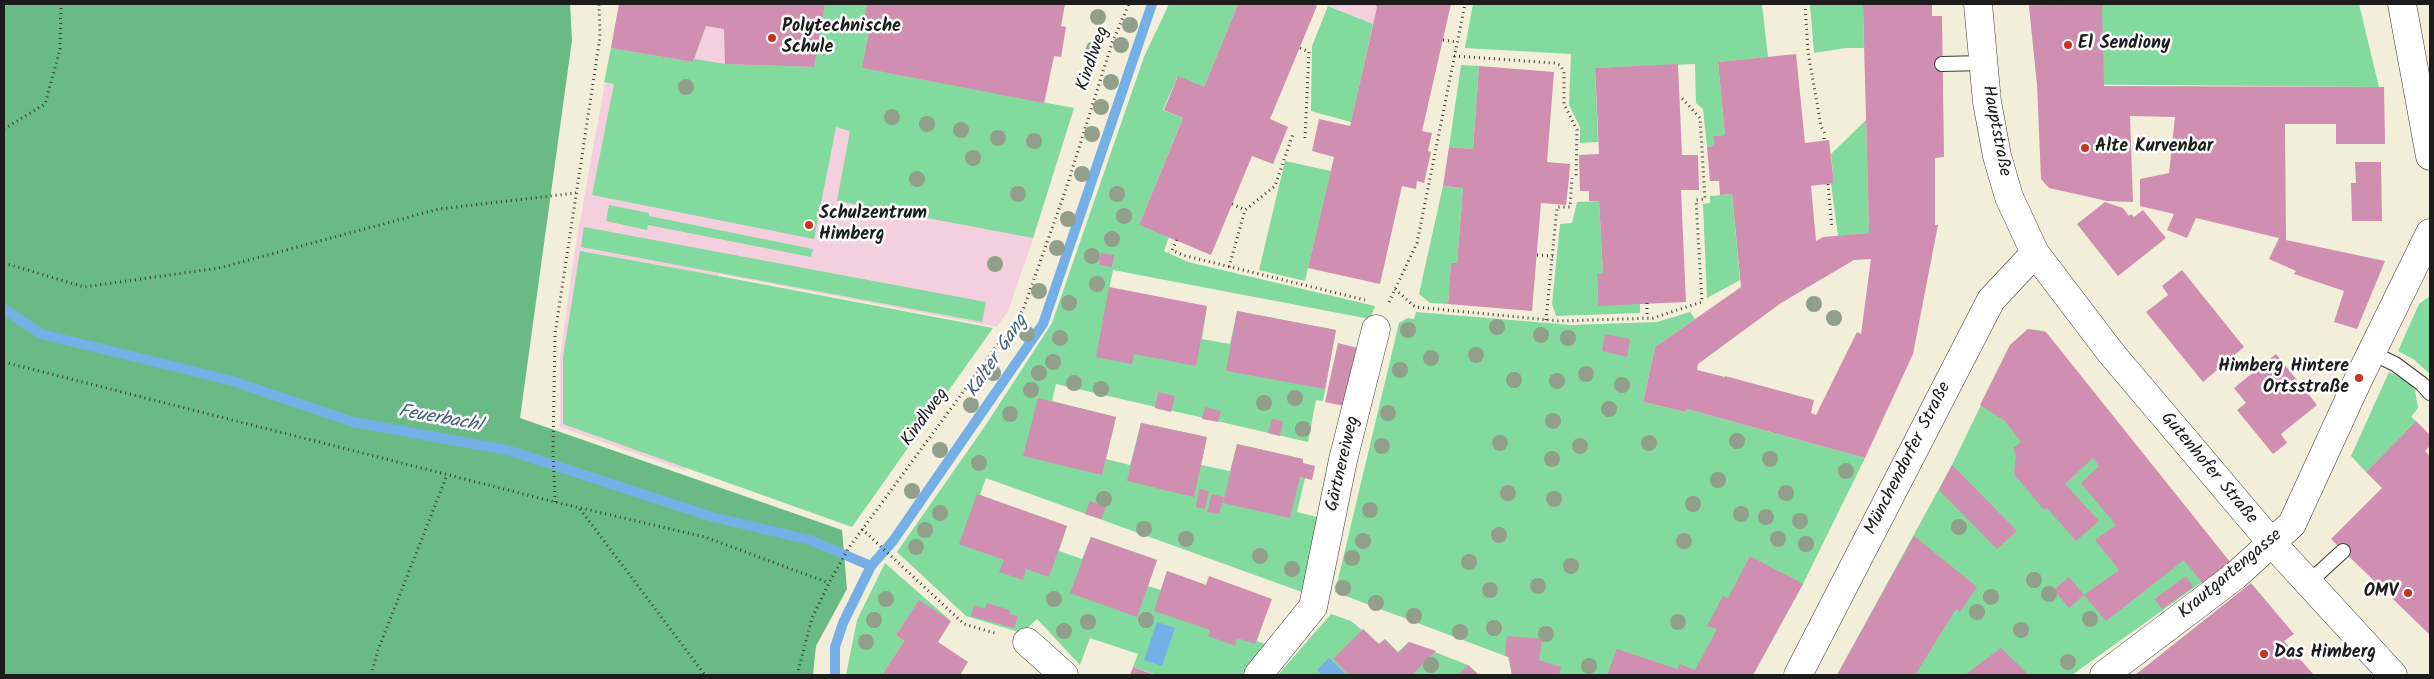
<!DOCTYPE html>
<html>
<head>
<meta charset="utf-8">
<style>
	body { margin:0 }
	#map { position:relative; width:2434px; height:679px; overflow:hidden; background:#f3eeda; font-family:Kalam,sans-serif }
	canvas { display:block }
	.frame { position:absolute; inset:0; border:5px solid #1c1c1c; pointer-events:none }
</style>
</head>
<body>
<div id="map">
<canvas width="2434" height="679"></canvas>
<div class="frame"></div>
</div>
<script>
const c = document.querySelector('canvas').getContext('2d');
c.lineJoin = 'round';
function fillPath(path, color) { c.fillStyle = color; c.fill(path, 'evenodd'); }
const toPath = rows => new Path2D(rows.map(r => 'M' + r).join(''));
function strokePath(path, color, width, dash) { c.strokeStyle = color; c.lineWidth = width; c.lineCap = dash ? 'butt' : 'round'; c.setLineDash(dash || []); c.stroke(path); }
function write(font, color, halo, rows, align = 'center') {
  c.font = font + ' Kalam,sans-serif'; c.lineWidth = 5; c.setLineDash([]); c.textBaseline = 'middle'; c.strokeStyle = halo; c.fillStyle = color; for (const [text, x, y, turn = 0] of rows) {
    c.save(); c.translate(x, y); c.rotate((+turn || 0) * Math.PI / 180); c.textAlign = isNaN(turn) ? turn : align; if (halo) c.strokeText(text, 0, 0); c.fillText(text, 0, 0); c.restore();
  }
}
fillPath(toPath([
	[619,4,1065,4,1061,26,1066,27,1061,57,1054,56,1045,103,1074,108,1033,239,1008,311,997,327,719,274,686,471,560,427,560,357,575,249],
	[1324,4,1378,4,1373,24]
]), '#f4cfde');
fillPath(toPath([
	[825,4,867,4,863,23,870,25,862,68,1074,108,1033,238,837,201,850,131,836,127,814,239,592,195,614,84,604,82,611,48,693,62,695,59,725,64,814,67],
	[1169,4,1238,4,1204,87,1177,78,1163,110,1183,118,1139,225,1169,237,1164,251,1188,262,1375,306,1370,319,1113,270,1109,290,1207,306,1202,339,1230,344,1237,311,1336,330,1323,401,1316,400,1308,442,1056,384,1052,401,1116,417,1106,459,1130,465,1141,423,1207,437,1201,465,1230,471,1237,444,1303,459,1300,477,1305,478,1297,512,1321,518,1302,592,986,478,980,495,1067,526,1059,551,1082,559,1091,537,1157,560,1148,586,1161,590,1167,571,1206,585,1208,579,1270,602,1257,641,1268,645,1242,675,1157,675,1133,667,1138,654,1090,638,1080,665,1037,619,1022,633,966,616,897,552,985,426,1052,323,1144,57],
	[1473,4,1762,4,1768,57,1718,62,1725,135,1713,136,1714,146,1707,147,1703,109,1696,103,1695,64,1595,68,1598,142,1580,143,1580,127,1569,105,1571,54,1465,48],
	[1810,4,1863,4,1864,48,1846,48,1814,53],
	[2029,4,2359,4,2379,87,2037,84],
	[1328,6,1373,24,1351,122,1311,111,1312,46],
	[1461,65,1479,66,1473,149,1449,147],
	[1866,120,1869,233,1838,236,1831,183,1834,183,1831,154],
	[1285,161,1331,171,1305,281,1259,270],
	[1443,186,1463,188,1457,263,1451,263,1448,304,1430,303,1419,294],
	[1732,194,1740,280,1707,298,1703,204,1710,203,1710,196],
	[1599,201,1603,274,1597,274,1598,305,1640,304,1640,313,1556,316,1552,304,1560,224,1572,223,1577,202],
	[609,205,649,213,649,216,813,249,811,257,648,225,647,230,606,221],
	[584,227,986,302,982,322,581,247],
	[580,251,719,276,993,328,852,527,563,424,563,357],
	[2430,296,2430,374,2413,359,2398,351,2419,304],
	[1416,312,1571,325,1657,322,1690,312,1695,319,1655,347,1643,402,1686,412,1687,409,1865,458,1803,584,1753,675,1512,675,1508,657,1335,592,1399,323,1408,318,1414,319],
	[2028,329,2044,331,2230,562,2072,675,1837,675,1952,465,2010,345],
	[2389,372,2407,381,2415,390,2418,408,2411,417,2416,421,2366,472,2351,456],
	[885,563,951,621,919,601,896,635,904,641,882,675,846,675,857,620],
	[1331,614,1351,621,1379,644,1385,639,1398,652,1409,642,1468,665,1479,675,1278,675]
]), '#82da9e');
fillPath(toPath([
	[4,4,570,4,572,40,520,418,842,530,847,589,816,646,813,675,4,675]
]), '#69ba85');
fillPath(toPath([
	[1157,622,1175,628,1162,666,1144,660],
	[1329,658,1347,675,1322,675,1317,670]
]), '#74b0e6');
strokePath(toPath([
	[4,309,41,334,233,381,353,422,507,450,713,517,810,540,871,566],
	[835,675,835,647,843,623,871,566,893,541,1043,324,1152,4]
]), '#74b0e6', 10);
fillPath(toPath([
	[619,4,825,4,814,67,725,64,724,29,706,26,693,62,611,48],
	[867,4,1065,4,1061,26,1066,27,1061,57,1054,56,1044,103,862,68,870,25,863,23],
	[1238,4,1313,4,1317,6,1270,119,1288,127,1273,164,1252,156,1211,255,1139,225,1183,118,1164,110,1178,76,1204,87],
	[1375,4,1451,4,1422,131,1432,133,1428,151,1431,152,1424,183,1417,181,1416,189,1402,186,1380,284,1308,268,1334,157,1312,151,1319,119,1350,126,1377,7],
	[1863,4,1932,4,1932,16,1942,16,1944,157,1935,158,1935,225,1938,225,1913,354,1865,458,1687,409,1686,412,1643,402,1655,347,1741,287,1732,194,1720,195,1719,181,1710,181,1707,147,1714,146,1713,136,1725,135,1718,62,1796,54,1805,143,1829,140,1834,183,1811,186,1816,241,1823,237,1869,233],
	[1871,259,1861,334,1857,332,1816,415,1811,413,1814,400,1725,376,1725,377,1697,370,1698,364,1781,303,1854,260],
	[2102,4,2104,86,2384,87,2385,144,2336,144,2336,124,2285,124,2286,240,2385,261,2357,329,2334,322,2344,291,2294,274,2296,271,2269,259,2279,238,2196,218,2187,238,2167,230,2174,214,2140,206,2140,179,2169,173,2175,117,2130,116,2133,202,2107,201,2049,188,2041,179,2037,84,2029,6],
	[1678,64,1682,155,1698,155,1699,190,1681,190,1686,302,1598,306,1597,274,1603,274,1599,201,1589,201,1589,191,1580,191,1579,155,1599,154,1595,68],
	[1479,66,1554,72,1547,162,1570,164,1569,178,1566,205,1541,203,1532,311,1448,304,1451,263,1457,263,1463,188,1443,186,1449,147,1473,149],
	[2355,162,2381,162,2382,221,2352,221,2351,183,2356,183],
	[2105,202,2123,208,2129,216,2131,214,2134,217,2143,210,2166,238,2118,276,2077,224],
	[1101,253,1114,255,1112,267,1099,265],
	[2182,270,2244,347,2203,382,2146,312,2168,295,2162,286],
	[1109,287,1207,306,1196,366,1134,354,1132,364,1096,357],
	[1237,311,1336,330,1325,389,1226,371],
	[2028,329,2046,332,2230,562,2203,584,2184,560,2106,621,2084,595,2069,608,2054,590,2069,577,2084,595,2119,570,2095,540,2116,525,2081,483,2099,466,2093,458,2065,484,2099,521,2076,541,2047,508,2044,510,2014,474,2016,454,2013,448,2021,442,2005,421,1980,405,2010,345],
	[1605,334,1630,339,1627,357,1602,351],
	[1338,343,1362,349,1349,407,1325,402],
	[2276,354,2317,405,2281,434,2287,443,2273,454,2237,410,2246,403,2234,388],
	[1158,392,1175,396,1171,412,1155,408],
	[1038,398,1116,417,1102,475,1023,456],
	[1205,407,1221,411,1218,422,1202,419],
	[1272,419,1283,421,1280,436,1268,433],
	[2416,421,2430,435,2430,446,2425,451,2430,456,2430,635,2331,539,2382,488,2366,472],
	[1141,423,1207,437,1194,497,1127,481],
	[1237,444,1303,459,1303,463,1315,466,1312,480,1300,477,1290,518,1223,503],
	[1952,465,2017,531,1997,549,1939,490],
	[1199,489,1209,491,1205,509,1196,507],
	[977,494,1067,526,1049,577,1026,569,1023,580,999,572,1004,560,959,544],
	[1212,494,1224,497,1219,514,1207,512],
	[1090,501,1106,507,1101,519,1085,514],
	[1914,536,1977,587,1960,612,1956,609,1915,675,1837,675],
	[1091,537,1157,560,1137,617,1070,593],
	[1750,556,1803,584,1753,675,1607,675,1617,649,1677,669,1680,664,1695,670,1717,629,1707,626,1723,596,1728,598],
	[1167,571,1206,585,1209,576,1272,599,1255,644,1237,638,1235,646,1208,636,1210,630,1154,611],
	[2186,576,2193,587,2162,609,2155,599],
	[2251,583,2294,634,2284,641,2314,675,2135,675],
	[919,600,951,621,938,642,968,662,960,675,882,675,904,641,896,635],
	[987,603,1010,610,1009,614,1018,616,1014,628,971,616,974,605,985,609],
	[1363,629,1379,644,1385,639,1398,653,1409,642,1436,651,1412,675,1349,675,1333,659],
	[1507,636,1542,639,1539,660,1561,667,1559,675,1512,675,1509,657,1505,656],
	[2001,648,2029,675,1965,675,1982,662],
	[1468,665,1479,675,1458,675],
	[1133,667,1155,675,1130,675]
]), '#d08fb0');
const service = toPath([
	[1942,64,1983,63],
	[2372,353,2395,364,2422,384,2430,393],
	[2308,583,2343,551]
]);
const minor = toPath([
	[2402,4,2430,156],
	[1027,642,1064,675],
	[1258,675,1313,607,1343,460,1376,329],
	[1798,675,1991,300,2035,253],
	[2104,675,2235,576,2292,524,2359,378,2430,233]
]);
const tertiary = toPath([
	[1978,4,1987,102,1997,156,2009,197,2035,253,2111,353,2271,542,2393,675]
]);
strokePath(service, '#3c3c38', 16);
strokePath(minor, '#3c3c38', 29);
strokePath(tertiary, '#3c3c38', 29);
strokePath(toPath([
	[1805,4,1808,52,1821,126,1826,136],
	[1443,40,1457,42],
	[1300,48,1309,52,1305,138],
	[1454,56,1554,63,1560,65,1564,72,1564,104,1577,130,1576,178],
	[4,129,45,104,60,49,61,4],
	[1824,138,1824,141],
	[1828,184,1832,229],
	[1232,204,1245,210],
	[1177,240,1172,250,1182,255,1365,300],
	[1537,255,1553,256],
	[4,263,84,287,219,268,439,209,576,193],
	[1229,267,1245,210,1275,186,1293,134],
	[1395,289,1415,307,1559,321,1653,318,1702,302,1696,200,1705,199,1700,118,1680,96],
	[1389,302,1417,243,1465,4],
	[1647,303,1647,318],
	[1546,320,1557,207,1570,207,1572,178],
	[4,362,555,502,705,537,829,583],
	[555,502,553,451,555,334,600,37,599,4],
	[580,509,705,675],
	[862,529,964,624,998,634],
	[371,675,378,650,447,475],
	[797,675,812,618,829,583,848,549,1023,310,1066,189,1112,43,1129,4]
]), '#3c3c38', 3, [1, 4]);
strokePath(service, '#fff', 14);
strokePath(minor, '#fff', 28);
strokePath(tertiary, '#fff', 28);
c.fillStyle = '#919f8b';
for (const [x, y] of [
	[1098,17],
	[1130,25],
	[1121,45],
	[1094,49],
	[1111,82],
	[686,87],
	[1101,107],
	[892,117],
	[927,124],
	[961,130],
	[1092,134],
	[998,138],
	[1034,141],
	[973,158],
	[1082,174],
	[917,179],
	[1018,194],
	[1117,194],
	[1124,216],
	[1068,219],
	[1112,239],
	[1057,248],
	[1092,256],
	[995,264],
	[1097,284],
	[1039,291],
	[1069,303],
	[1814,304],
	[1834,318],
	[1497,327],
	[1408,330],
	[1027,334],
	[1541,335],
	[1060,338],
	[1568,338],
	[1476,355],
	[1431,358],
	[1053,362],
	[1400,370],
	[993,373],
	[1039,373],
	[1586,374],
	[1514,380],
	[1557,381],
	[1074,383],
	[1622,385],
	[1101,389],
	[1031,390],
	[1295,398],
	[1264,403],
	[971,405],
	[1609,409],
	[1388,413],
	[1010,414],
	[1553,421],
	[1303,429],
	[1737,441],
	[1500,443],
	[1649,443],
	[1382,446],
	[1580,446],
	[940,450],
	[1552,459],
	[1770,459],
	[979,463],
	[1846,471],
	[1718,480],
	[912,491],
	[1508,493],
	[1786,493],
	[1104,499],
	[1554,499],
	[1693,504],
	[1370,510],
	[940,513],
	[1741,514],
	[1766,517],
	[1800,521],
	[1959,527],
	[1144,529],
	[925,530],
	[1499,535],
	[1186,539],
	[1778,539],
	[1363,541],
	[1684,541],
	[1806,544],
	[916,547],
	[1260,556],
	[1352,558],
	[1469,562],
	[1571,566],
	[1292,569],
	[2034,580],
	[1538,586],
	[1343,588],
	[1490,590],
	[2049,594],
	[1991,597],
	[886,599],
	[1054,599],
	[1376,603],
	[1977,612],
	[1414,616],
	[2090,619],
	[874,620],
	[1146,620],
	[1088,622],
	[1678,622],
	[1494,628],
	[2021,630],
	[1064,631],
	[1460,632],
	[1546,634],
	[866,642],
	[2068,662],
	[1431,665],
	[1589,666]
]) { c.beginPath(); c.arc(x, y, 8, 0, 2 * Math.PI); c.fill(); }
for (const [x, y, r, color] of [
	[772,38,5,"#c8321e"],
	[2068,45,5,"#c8321e"],
	[2085,148,5,"#c8321e"],
	[809,225,5,"#c8321e"],
	[2359,378,5,"#c8321e"],
	[2408,593,5,"#c8321e"],
	[2264,654,5,"#c8321e"]
]) { const dot = new Path2D(); dot.arc(x, y, r, 0, 2 * Math.PI); c.fillStyle = color; c.fill(dot); strokePath(dot, '#fff', 2); }
write('bold 18px', '#1c1c1c', '#fff', [
	["Polytechnische",782,28],
	["Schule",782,49],
	["El Sendiony",2078,45],
	["Alte Kurvenbar",2095,148],
	["Schulzentrum",819,215],
	["Himberg",819,236],
	["Himberg Hintere",2349,368,"right"],
	["Ortsstraße",2349,389,"right"],
	["OMV",2398,593,"right"],
	["Das Himberg",2274,654]
], 'left');
write('18px', '#1c1c1c', '#fff', [
	["Kindlweg",1094,59,-71],
	["Hauptstraße",1995,131,79],
	["Kindlweg",926,418,-54],
	["Münchendorfer Straße",1909,459,-63],
	["Gärtnereiweg",1344,464,-77],
	["Gutenhofer Straße",2208,469,50],
	["Krautgartengasse",2231,575,-40]
]);
write('italic 19px', '#445f77', '#fff', [
	["Kalter Gang",998,357,-56],
	["Feuerbachl",440,420,10]
]);
</script>
</body>
</html>
